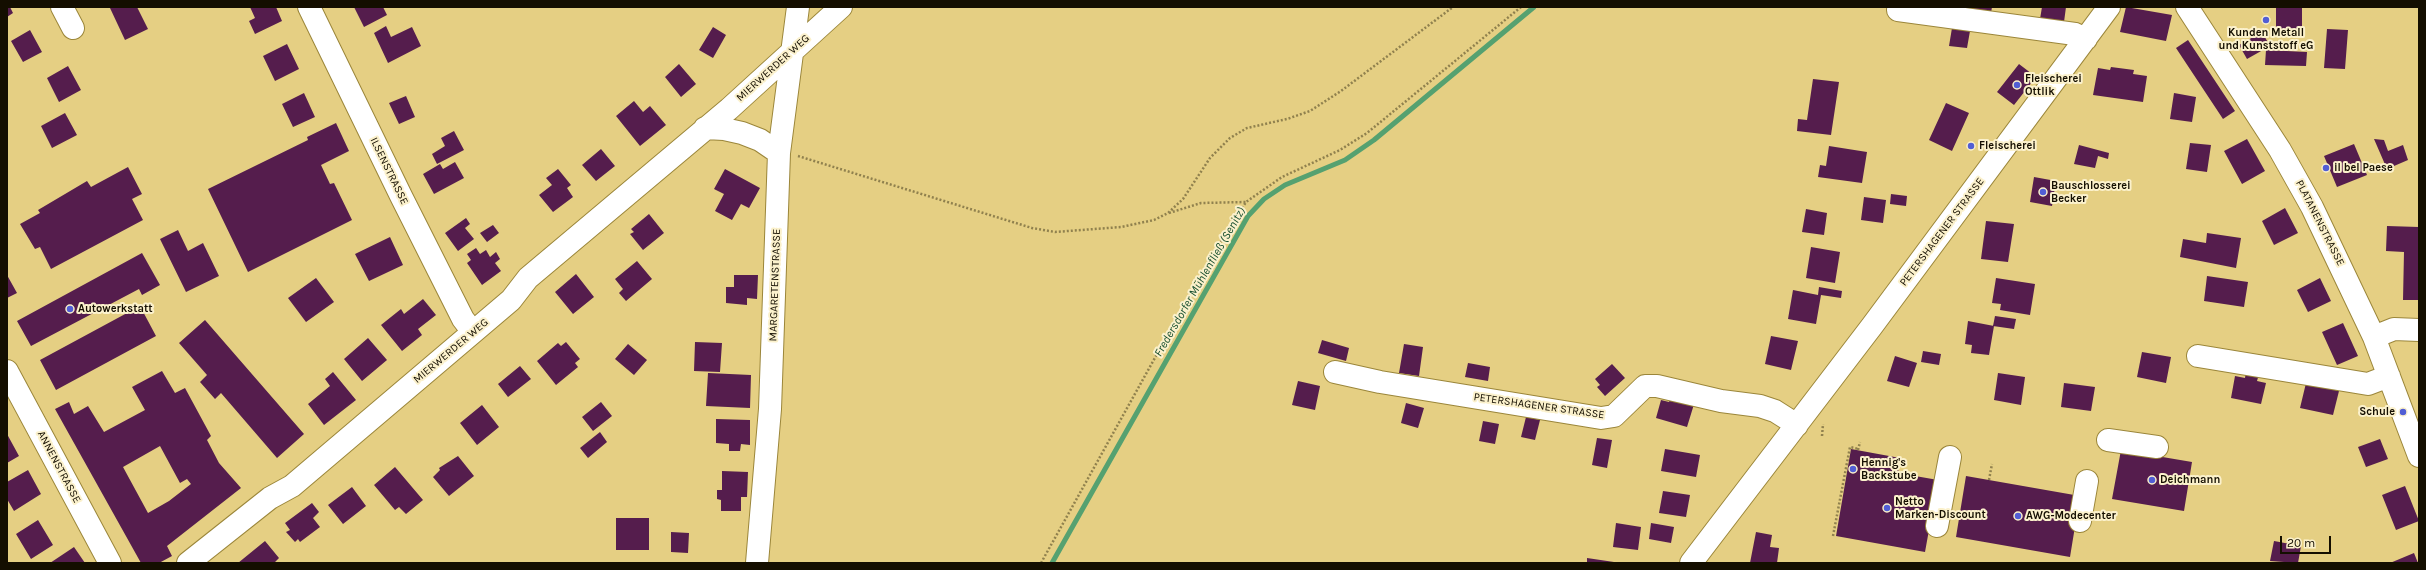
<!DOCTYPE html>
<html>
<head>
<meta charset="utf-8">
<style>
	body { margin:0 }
	#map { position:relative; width:2426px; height:570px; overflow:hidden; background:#e5cf83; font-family:Karla,sans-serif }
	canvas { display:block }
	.frame { position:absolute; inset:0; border:8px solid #140e00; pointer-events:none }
	.scale { position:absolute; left:2280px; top:536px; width:51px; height:18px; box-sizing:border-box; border:2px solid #140e00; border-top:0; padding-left:5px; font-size:12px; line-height:14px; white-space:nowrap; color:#140e00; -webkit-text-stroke:3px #fbf1cc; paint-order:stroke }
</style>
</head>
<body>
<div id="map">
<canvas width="2426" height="570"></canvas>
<div class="frame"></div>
<div class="scale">20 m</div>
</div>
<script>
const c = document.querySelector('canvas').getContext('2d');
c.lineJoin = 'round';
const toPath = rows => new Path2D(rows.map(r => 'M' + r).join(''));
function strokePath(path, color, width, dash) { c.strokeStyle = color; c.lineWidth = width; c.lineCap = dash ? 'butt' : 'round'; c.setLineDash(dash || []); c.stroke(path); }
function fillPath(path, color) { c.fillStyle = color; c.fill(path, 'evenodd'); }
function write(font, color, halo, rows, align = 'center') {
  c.font = font + ' Karla,sans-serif'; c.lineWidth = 4; c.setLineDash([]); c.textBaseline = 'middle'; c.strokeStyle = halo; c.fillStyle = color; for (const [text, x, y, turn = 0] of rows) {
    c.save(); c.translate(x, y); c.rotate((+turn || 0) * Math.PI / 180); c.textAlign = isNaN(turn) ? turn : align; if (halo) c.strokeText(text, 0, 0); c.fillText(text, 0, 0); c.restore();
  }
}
strokePath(toPath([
	[1052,563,1248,216,1264,199,1285,185,1345,160,1374,140,1534,7]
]), '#55a170', 5);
fillPath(toPath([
	[7,7,10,7,13,13,7,17],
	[112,7,137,7,148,29,125,40,110,8],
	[250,7,276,7,282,21,255,34,249,21,255,18],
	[354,7,383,7,387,15,364,27],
	[1963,7,1992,7,1991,13,1963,9],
	[2042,7,2066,7,2064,22,2040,19],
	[2126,7,2172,15,2166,41,2120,32],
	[2276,7,2302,7,2302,30,2276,29],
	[386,26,391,37,412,27,421,46,388,63,374,33],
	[713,27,726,35,713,58,699,50],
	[1952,28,1970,31,1967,48,1949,46],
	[2327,29,2348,30,2345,69,2324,68],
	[30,30,42,52,23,62,11,41],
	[2262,32,2270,46,2247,59,2239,45],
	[2188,40,2235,111,2223,119,2176,48],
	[287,44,299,69,275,81,263,56],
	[2266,50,2307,52,2306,66,2265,65],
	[679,64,696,84,681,97,665,77],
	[2019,64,2036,77,2014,105,1997,92],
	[68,66,81,90,59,102,47,78],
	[2111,67,2134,70,2133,74,2147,76,2143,102,2093,95,2098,68,2110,70],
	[1813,79,1839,82,1831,135,1797,131,1798,119,1807,120],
	[304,93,315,117,293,127,282,104],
	[2174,93,2196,97,2192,122,2170,119],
	[406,96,415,117,399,124,389,103],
	[634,101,643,112,650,106,666,125,640,146,616,116],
	[1946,103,1969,113,1952,151,1929,140],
	[65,113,77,135,52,148,41,126],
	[336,123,349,151,321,165,330,184,334,183,352,220,248,272,208,189,308,140,307,137],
	[454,131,464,150,437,164,432,154,445,146,441,138],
	[2247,139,2265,171,2242,184,2224,151],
	[2374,139,2384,140,2388,151,2403,145,2408,160,2387,169],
	[2190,143,2211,145,2207,172,2186,169],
	[2354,144,2367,175,2337,187,2324,156],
	[2079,145,2109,153,2108,159,2098,156,2095,168,2074,164],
	[1829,146,1867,152,1862,183,1818,177,1820,165,1826,166],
	[601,149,615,166,596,181,582,165],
	[455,162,464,178,434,194,423,174,440,164,443,169],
	[128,167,142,194,132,199,143,220,51,269,40,247,35,249,20,224,40,213,38,210,87,181,91,187],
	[558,169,571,185,567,188,573,197,553,212,539,195,552,185,546,178],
	[725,169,760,188,749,208,741,204,732,220,715,211,724,194,714,189],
	[2034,177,2056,181,2052,206,2030,202],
	[1891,194,1907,196,1906,206,1890,204],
	[1864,197,1886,200,1883,223,1861,220],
	[2285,208,2298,233,2274,245,2262,221],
	[1806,209,1827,213,1824,235,1802,232],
	[649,214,664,233,643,250,630,234,634,232,631,229],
	[466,218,470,224,465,228,474,239,458,251,445,233],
	[1986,221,2014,224,2008,262,1981,259],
	[493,225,499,233,487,242,480,233],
	[2387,226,2419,227,2419,300,2403,300,2404,252,2386,251],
	[178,230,188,251,203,243,219,276,186,292,160,239],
	[2207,233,2241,238,2236,268,2180,257,2183,239,2206,243],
	[390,237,403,265,369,281,355,254],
	[1811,247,1840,252,1835,283,1806,278],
	[476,248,480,254,486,250,490,257,496,252,500,259,495,263,501,271,482,285,467,263,471,260,467,254],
	[142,253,160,285,142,295,139,289,31,346,17,321],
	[637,261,652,279,626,301,619,293,623,289,615,279],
	[576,274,594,297,573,314,555,292],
	[7,275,17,293,7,298],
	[734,275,758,275,757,299,747,298,747,305,726,303,726,287,734,287],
	[2207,276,2248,282,2244,307,2204,301],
	[316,278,334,302,306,322,288,298],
	[1996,278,2035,284,2030,315,2000,310,2001,304,1992,303],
	[2320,278,2331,301,2308,312,2297,290],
	[1819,287,1842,291,1841,298,1821,295,1816,324,1788,319,1793,290,1818,295],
	[423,299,436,315,418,329,422,335,402,351,381,325,401,309,404,314],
	[140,306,156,336,56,390,40,360],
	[1995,316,2016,319,2014,329,1993,326],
	[205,320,304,434,277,458,221,393,215,399,200,382,207,375,179,343],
	[1968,321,1994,326,1989,355,1971,353,1972,345,1965,344],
	[2343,323,2358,356,2337,365,2322,332],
	[1771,336,1798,341,1791,370,1765,364],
	[368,338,387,360,362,381,344,359],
	[1322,340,1349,348,1346,361,1318,353],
	[566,342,580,359,575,363,578,367,556,385,537,361,558,343,561,346],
	[695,342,722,343,720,372,694,371],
	[628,344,647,360,634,375,615,359],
	[1404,344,1423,347,1419,376,1399,373],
	[1923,351,1941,354,1939,365,1921,362],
	[2142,352,2171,357,2166,383,2137,377],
	[1895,356,1917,363,1909,387,1887,381],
	[1468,363,1490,367,1488,381,1465,377],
	[1612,364,1625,378,1605,396,1597,387,1600,385,1595,379],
	[520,366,531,379,508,397,498,384],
	[162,371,175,393,185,388,211,436,207,440,219,463,241,488,167,546,172,556,159,563,141,563,55,409,69,402,74,414,88,406,104,432,145,410,132,387],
	[160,446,180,483,187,479,191,484,169,501,148,513,123,467],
	[2246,371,2259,374,2257,381,2266,383,2261,404,2231,398,2235,376,2245,378],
	[333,372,356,400,324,425,308,404,330,386,325,379],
	[708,373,751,375,750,408,706,406],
	[1998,373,2025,377,2021,405,1994,400],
	[1298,381,1320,386,1315,410,1292,405],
	[2064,383,2095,387,2091,411,2061,407],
	[2306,383,2339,391,2333,415,2300,408],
	[1672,394,1695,401,1687,427,1656,418,1661,400,1669,402],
	[601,402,612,416,593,431,582,417],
	[1406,403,1424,408,1418,428,1401,423],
	[482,405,499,427,477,445,460,423],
	[1526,417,1540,420,1535,440,1521,437],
	[716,419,750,420,750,445,741,444,740,451,729,451,729,444,716,443],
	[1483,421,1499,424,1495,444,1479,441],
	[600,432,607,442,588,458,580,448],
	[7,434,19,456,7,463],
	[1597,438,1612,440,1607,468,1592,465],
	[2380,439,2388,459,2366,467,2358,447],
	[1665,449,1700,455,1696,477,1661,471],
	[1851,449,1900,458,1898,473,1938,480,1925,552,1836,536],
	[2121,450,2192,462,2184,511,2112,499],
	[458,456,474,476,449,496,433,477,440,470,439,468],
	[395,467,423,500,406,514,399,507,395,510,374,485],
	[28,470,41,494,14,511,7,499,7,482],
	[722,471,748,472,747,497,741,497,741,511,721,511,721,500,717,499,717,490,722,490],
	[1966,476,2080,496,2070,557,1956,537],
	[2405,486,2419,521,2396,530,2382,495],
	[352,487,366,506,343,524,328,505],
	[1663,491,1690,495,1686,517,1659,513],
	[312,503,319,512,313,518,320,527,300,542,298,539,295,542,286,532,290,530,285,523],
	[616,518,649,518,649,550,616,550],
	[38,520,53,545,31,559,16,534],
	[1616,523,1641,527,1638,550,1613,547],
	[1651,523,1674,527,1671,543,1649,539],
	[671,532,689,533,688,553,671,552],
	[1756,532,1772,535,1770,547,1779,548,1777,563,1750,563],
	[265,541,279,558,274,563,238,563],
	[2274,541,2301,546,2298,563,2270,561],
	[74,547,85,563,50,563],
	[2414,553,2418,563,2390,563],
	[1587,558,1614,562,1614,563,1587,563]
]), '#551d4d');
const minor = toPath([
	[62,7,73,28],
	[309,7,401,196,463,319,473,332],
	[2187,7,2280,150,2312,207,2374,337,2419,456],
	[1898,10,2075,34,2086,39],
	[705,128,724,129,742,133,760,140,779,153],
	[2374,337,2394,329,2419,330],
	[2198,356,2368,384,2389,376],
	[7,371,110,563],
	[1335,372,1380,382,1601,418,1614,416,1645,386,1657,386,1721,401,1760,406,1775,411,1797,425],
	[2108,440,2157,447],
	[2080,521,2087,481],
	[1937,526,1950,457],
	[188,563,270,498,292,486,511,300,528,278,729,109,841,7],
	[757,563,770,409,779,153,798,7],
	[1691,563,1872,326,2109,7]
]);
strokePath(minor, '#9b863a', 24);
strokePath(toPath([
	[798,156,1032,228,1055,232,1121,227,1154,220,1168,213,1183,199,1210,158,1230,138,1247,128,1287,119,1310,111,1341,91,1453,7],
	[1169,213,1201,203,1246,202],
	[1822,436,1823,424],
	[1858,450,1860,442],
	[1989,480,1992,464],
	[1833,536,1850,447,1859,449],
	[1041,563,1211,257,1246,202,1282,177,1340,150,1367,133,1521,7]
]), '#90814e', 2.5, [2, 2]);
strokePath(minor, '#fff', 22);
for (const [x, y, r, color] of [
	[2266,20,4,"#515ed4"],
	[2017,85,4,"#515ed4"],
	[1971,146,4,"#515ed4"],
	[2326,168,4,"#515ed4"],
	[2043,192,4,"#515ed4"],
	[70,309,4,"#515ed4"],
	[2403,412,4,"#515ed4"],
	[1853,469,4,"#515ed4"],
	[2152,480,4,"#515ed4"],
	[1887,508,4,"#515ed4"],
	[2018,516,4,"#515ed4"]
]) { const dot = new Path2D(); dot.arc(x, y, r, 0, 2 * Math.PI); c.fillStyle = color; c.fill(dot); strokePath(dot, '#fbf1cc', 1.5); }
write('bold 11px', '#140e00', '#fbf1cc', [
	["Kunden Metall",2266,33,"center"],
	["und Kunststoff eG",2266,46,"center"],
	["Fleischerei",2025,79],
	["Ottlik",2025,92],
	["Fleischerei",1979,146],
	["il bel Paese",2334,168],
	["Bauschlosserei",2051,186],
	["Becker",2051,199],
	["Autowerkstatt",78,309],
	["Schule",2395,412,"right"],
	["Hennig's",1861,463],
	["Backstube",1861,476],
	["Deichmann",2160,480],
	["Netto",1895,502],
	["Marken-Discount",1895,515],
	["AWG-Modecenter",2026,516]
], 'left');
write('11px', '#140e00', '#fbf1cc', [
	["MIERWERDER WEG",773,68,-42],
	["ILSENSTRASSE",389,171,64],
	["PLATANENSTRASSE",2320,223,63],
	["PETERSHAGENER STRASSE",1942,232,-53],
	["MARGARETENSTRASSE",775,285,-88],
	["MIERWERDER WEG",451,351,-40],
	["PETERSHAGENER STRASSE",1539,406,8],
	["ANNENSTRASSE",59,467,62]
]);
write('italic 12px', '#154d2d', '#fbf1cc', [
	["Fredersdorfer Mühlenfließ (Senitz)",1200,282,-60]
]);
</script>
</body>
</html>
